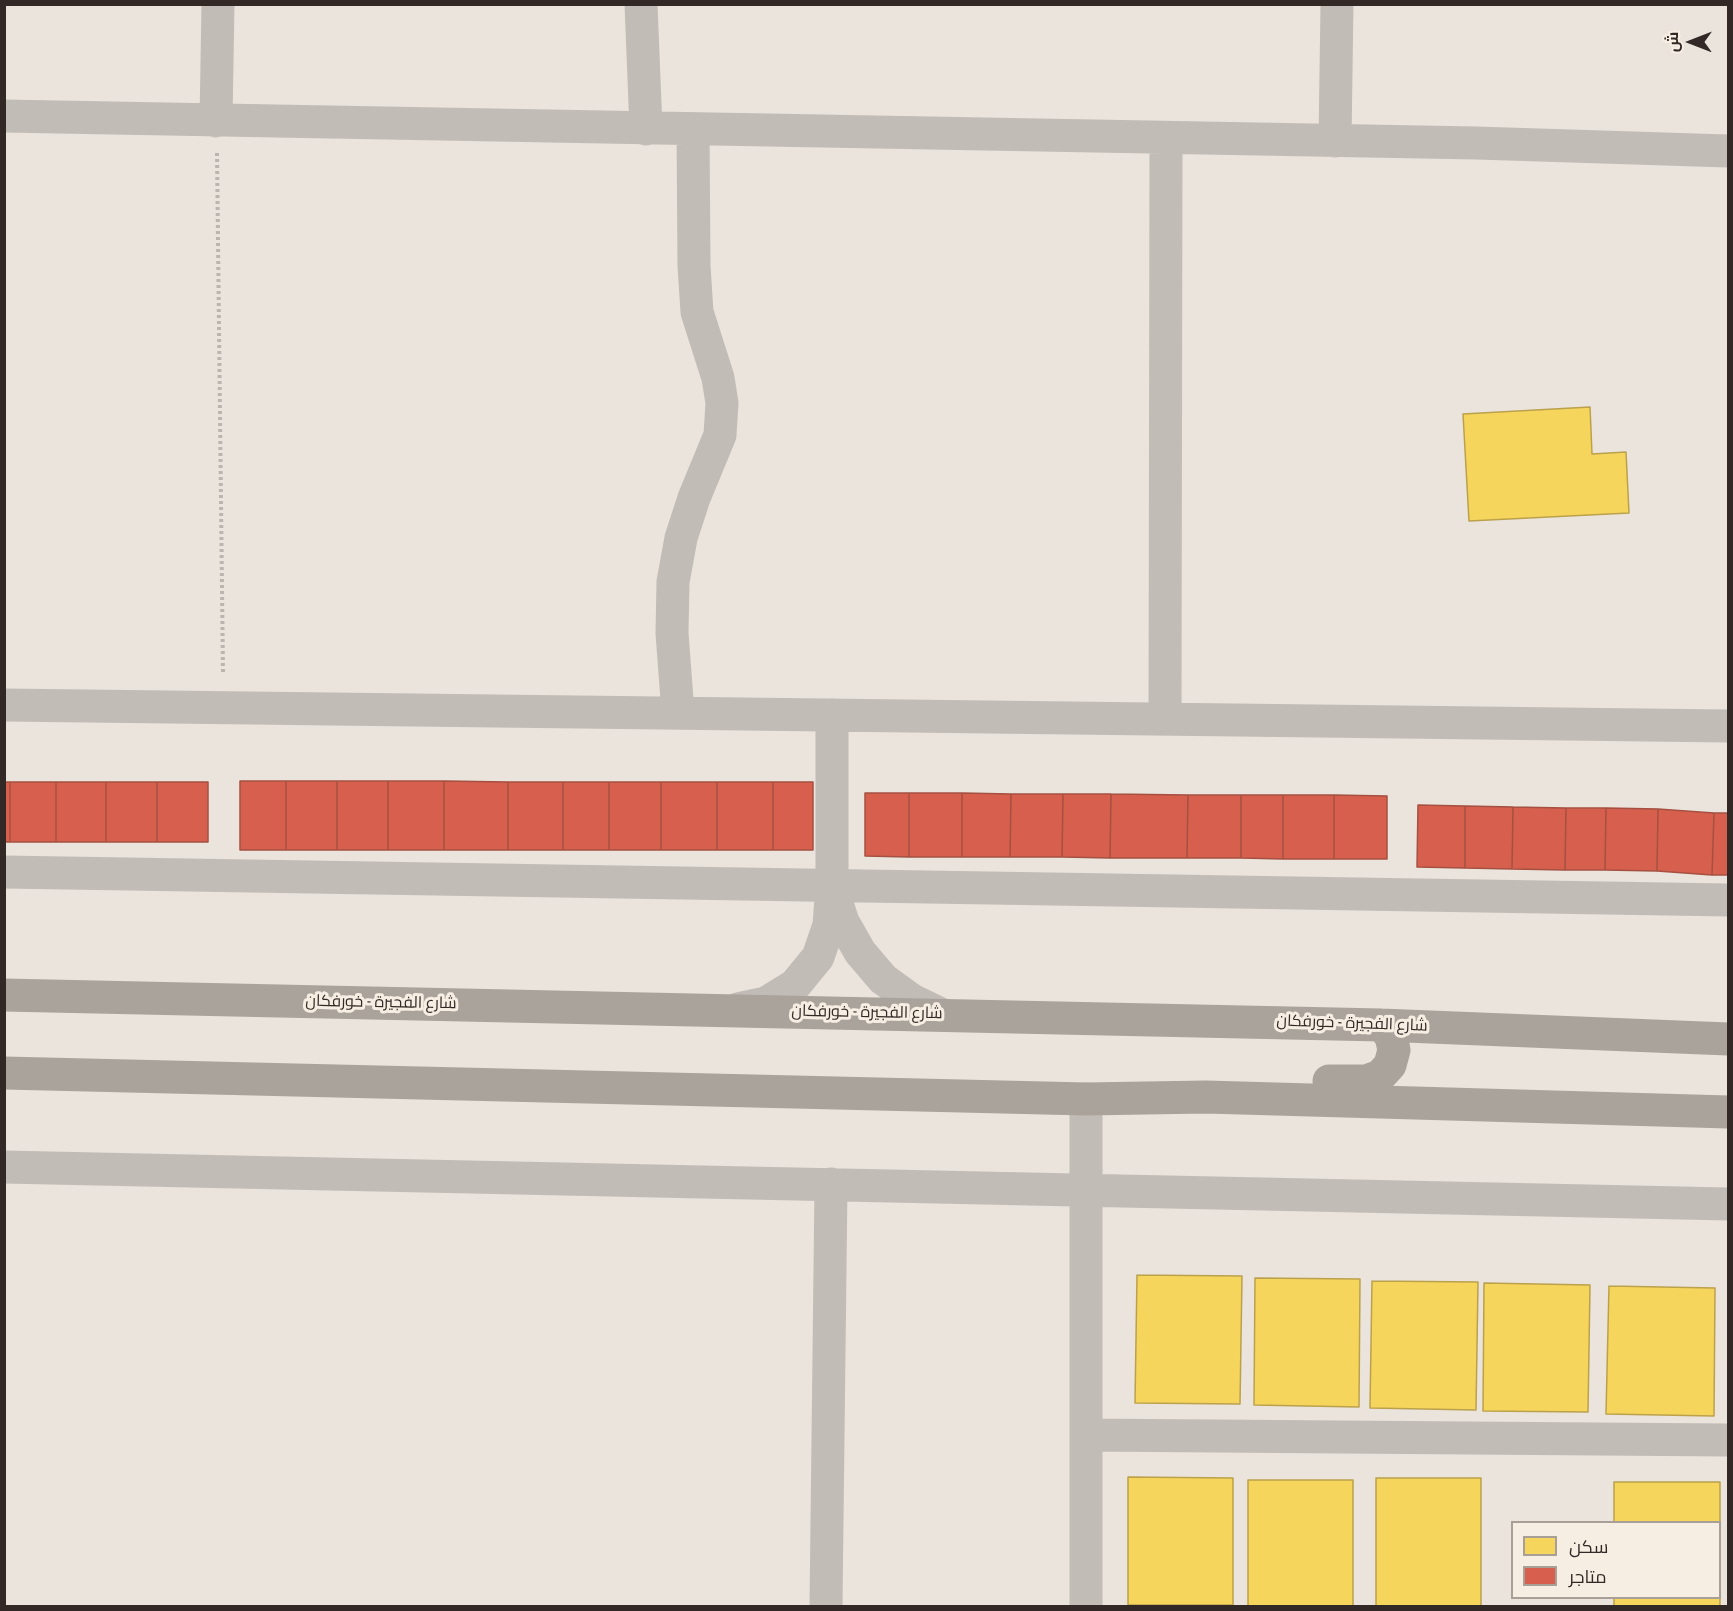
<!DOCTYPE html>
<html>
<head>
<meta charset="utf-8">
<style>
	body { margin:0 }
	#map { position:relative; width:1733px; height:1611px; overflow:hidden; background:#eae4dd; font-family:"Roboto Condensed",Cairo,sans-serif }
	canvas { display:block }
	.frame { position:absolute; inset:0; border:6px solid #322926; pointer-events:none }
	.legend { position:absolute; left:1511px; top:1521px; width:210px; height:78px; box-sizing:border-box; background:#f7eee3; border:2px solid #a89f97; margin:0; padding:8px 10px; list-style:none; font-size:18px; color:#322926 }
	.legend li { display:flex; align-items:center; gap:12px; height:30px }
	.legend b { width:30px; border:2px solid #a89f97 }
	.north { position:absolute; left:1661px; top:12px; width:60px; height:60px; -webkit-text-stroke:4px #f7eee3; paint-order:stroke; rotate:270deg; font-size:16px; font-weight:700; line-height:24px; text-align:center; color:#322926 }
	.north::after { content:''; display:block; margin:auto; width:21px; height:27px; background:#322926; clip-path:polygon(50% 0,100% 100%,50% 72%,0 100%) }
</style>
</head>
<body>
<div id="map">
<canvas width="1733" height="1611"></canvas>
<div class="frame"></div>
<ul class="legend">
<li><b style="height:16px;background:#f6d55c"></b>سكن</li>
<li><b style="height:16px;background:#d6604d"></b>متاجر</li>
</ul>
<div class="north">ش</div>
</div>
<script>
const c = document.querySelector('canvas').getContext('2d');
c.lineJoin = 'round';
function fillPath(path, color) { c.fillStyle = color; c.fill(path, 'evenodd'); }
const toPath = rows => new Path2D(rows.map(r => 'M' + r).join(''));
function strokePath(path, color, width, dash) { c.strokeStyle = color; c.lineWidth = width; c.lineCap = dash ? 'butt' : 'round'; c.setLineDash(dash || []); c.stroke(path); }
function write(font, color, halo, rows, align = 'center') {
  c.font = font + ' "Roboto Condensed",Cairo,sans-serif'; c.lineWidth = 6; c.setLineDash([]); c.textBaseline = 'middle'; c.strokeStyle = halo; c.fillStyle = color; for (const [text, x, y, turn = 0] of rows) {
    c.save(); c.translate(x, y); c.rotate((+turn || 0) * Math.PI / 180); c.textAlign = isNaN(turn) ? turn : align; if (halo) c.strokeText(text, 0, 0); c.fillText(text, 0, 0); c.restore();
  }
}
const homes = toPath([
	[1590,407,1592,454,1626,452,1629,513,1469,521,1463,414,1590,407],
	[1137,1275,1242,1276,1240,1404,1135,1403,1137,1275],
	[1255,1278,1360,1279,1359,1407,1254,1405,1255,1278],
	[1372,1281,1478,1282,1476,1410,1370,1408,1372,1281],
	[1484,1283,1590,1285,1588,1412,1483,1411,1484,1283],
	[1609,1286,1715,1288,1714,1416,1606,1414,1609,1286],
	[1128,1477,1233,1478,1233,1605,1128,1605,1128,1477],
	[1376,1478,1481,1478,1481,1606,1376,1606,1376,1478],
	[1248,1480,1353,1480,1353,1606,1248,1606,1248,1480],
	[1614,1482,1720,1482,1720,1606,1614,1606,1614,1598,1720,1598,1720,1522,1614,1522,1614,1482]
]);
fillPath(homes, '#f6d55c');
strokePath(homes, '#bba14c', 1.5);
const shops = toPath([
	[240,781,286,781,286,850,240,850,240,781],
	[286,781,337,781,337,850,286,850,286,781],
	[337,781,388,781,388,850,337,850,337,781],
	[388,781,444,781,444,850,388,850,388,781],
	[444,781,508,782,508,850,444,850,444,781],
	[4,782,10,782,10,842,4,842,4,782],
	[10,782,56,782,56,842,10,842,10,782],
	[56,782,106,782,106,842,56,842,56,782],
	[106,782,157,782,157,842,106,842,106,782],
	[157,782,208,782,208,842,157,842,157,782],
	[508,782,563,782,563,850,508,850,508,782],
	[563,782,609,782,609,850,563,850,563,782],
	[609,782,661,782,661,850,609,850,609,782],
	[661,782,717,782,717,850,661,850,661,782],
	[717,782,773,782,773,850,717,850,717,782],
	[773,782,813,782,813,850,773,850,773,782],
	[865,793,909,793,909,857,865,856,865,793],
	[909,793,962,793,962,857,909,857,909,793],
	[962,793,1011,794,1010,857,962,857,962,793],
	[1011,794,1063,794,1062,857,1010,857,1011,794],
	[1063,794,1111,794,1110,858,1062,857,1063,794],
	[1111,794,1188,795,1187,858,1110,858,1111,794],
	[1188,795,1241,795,1241,858,1187,858,1188,795],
	[1241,795,1283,795,1283,859,1241,858,1241,795],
	[1283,795,1334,795,1334,859,1283,859,1283,795],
	[1334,795,1387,796,1387,859,1334,859,1334,795],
	[1418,805,1465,806,1465,868,1417,867,1418,805],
	[1465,806,1513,807,1512,869,1465,868,1465,806],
	[1513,807,1566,808,1565,870,1512,869,1513,807],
	[1566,808,1606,808,1605,870,1565,870,1566,808],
	[1606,808,1658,809,1657,871,1605,870,1606,808],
	[1658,809,1714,813,1712,875,1657,871,1658,809],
	[1714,813,1728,813,1728,875,1712,875,1714,813]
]);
fillPath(shops, '#d6604d');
strokePath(shops, '#a55041', 1.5);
strokePath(toPath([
	[217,153,223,674]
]), '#bbb4af', 4, [3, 3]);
strokePath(toPath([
	[641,4,646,129],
	[4,116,1476,143,1728,151],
	[216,121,218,4],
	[1335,141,1337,4],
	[4,705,1728,726],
	[678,713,672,633,673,582,681,538,694,498,720,435,722,403,718,378,697,312,694,266,693,130],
	[1165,719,1166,138],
	[4,872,1728,900],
	[834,894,843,922,860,952,883,979,912,1000,943,1015],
	[738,1009,766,1003,795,985,818,957,829,925,832,885,832,715],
	[1086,1099,1086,1606],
	[4,1167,1728,1204],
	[1086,1435,1728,1440],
	[826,1606,831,1184]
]), '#c2bcb7', 33);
strokePath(toPath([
	[4,995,1381,1025,1728,1039],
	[4,1073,1086,1099,1206,1097,1728,1112],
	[1329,1081,1366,1081,1380,1076,1390,1065,1394,1050,1391,1036,1381,1025]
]), '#a9a39c', 33);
write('16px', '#322926', '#f7eee3', [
	["شارع الفجيرة - خورفكان",381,1003,1],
	["شارع الفجيرة - خورفكان",867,1013,1],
	["شارع الفجيرة - خورفكان",1352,1024,2]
]);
</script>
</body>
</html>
